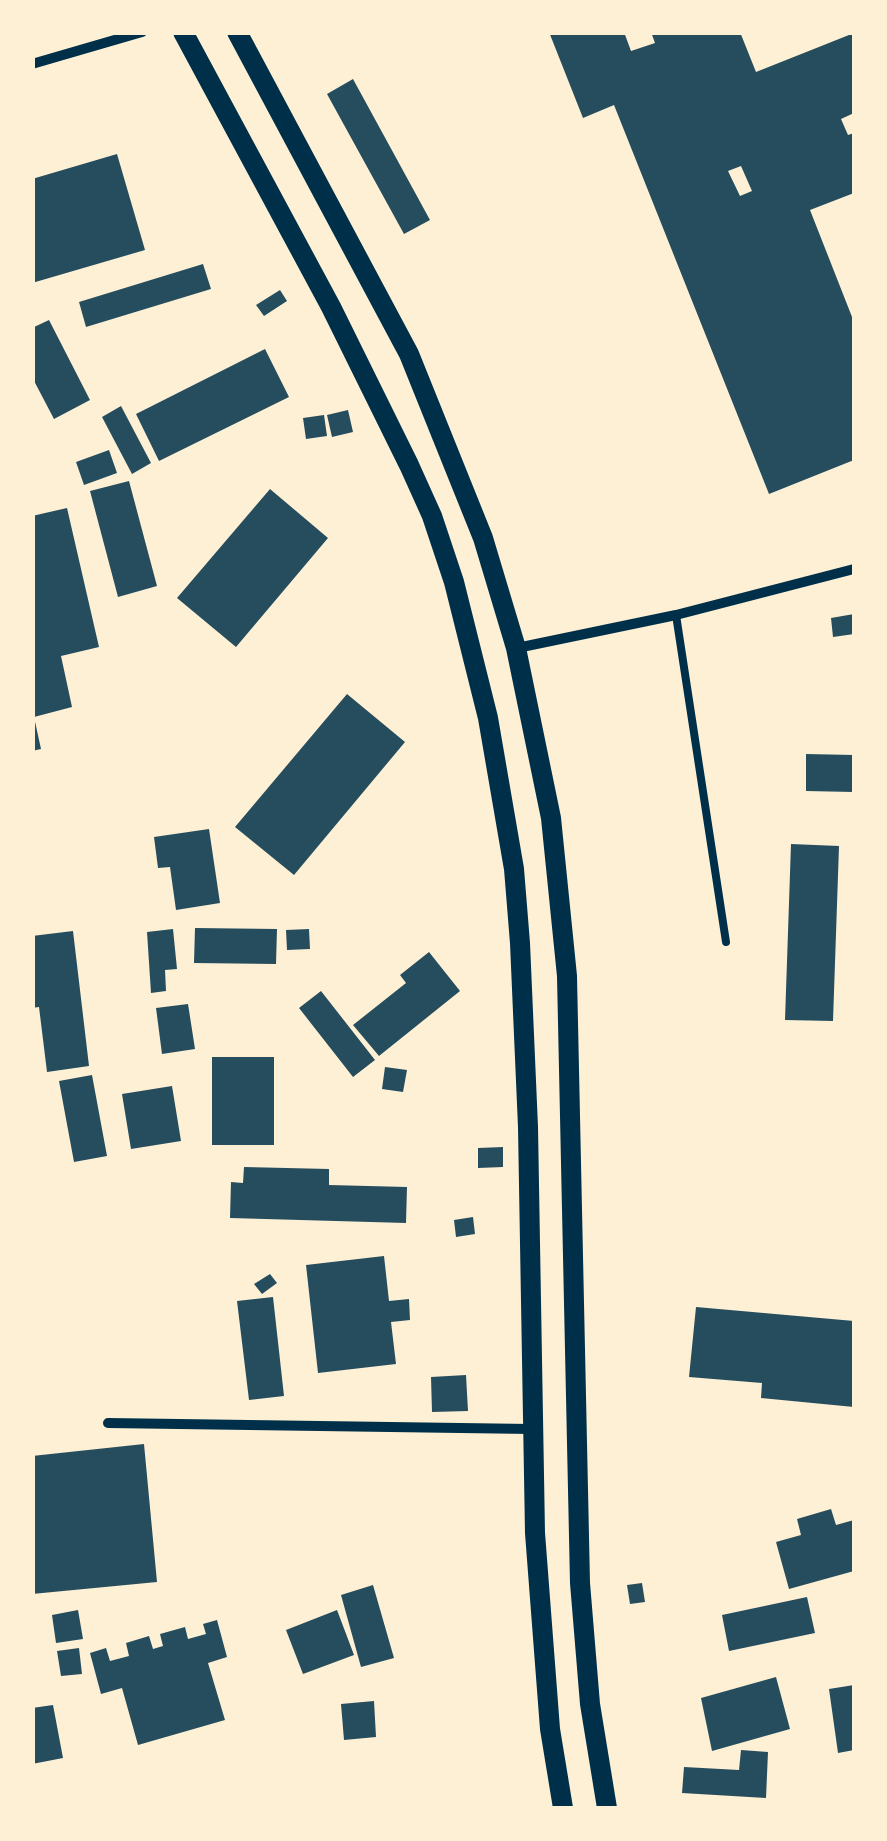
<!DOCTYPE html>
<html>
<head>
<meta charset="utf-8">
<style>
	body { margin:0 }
	#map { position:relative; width:887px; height:1841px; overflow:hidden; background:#fdf0d5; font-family:"Crimson Pro",serif }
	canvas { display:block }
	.frame { position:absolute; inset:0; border:35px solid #fdf0d5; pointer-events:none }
</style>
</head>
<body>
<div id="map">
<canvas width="887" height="1841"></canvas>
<div class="frame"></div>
</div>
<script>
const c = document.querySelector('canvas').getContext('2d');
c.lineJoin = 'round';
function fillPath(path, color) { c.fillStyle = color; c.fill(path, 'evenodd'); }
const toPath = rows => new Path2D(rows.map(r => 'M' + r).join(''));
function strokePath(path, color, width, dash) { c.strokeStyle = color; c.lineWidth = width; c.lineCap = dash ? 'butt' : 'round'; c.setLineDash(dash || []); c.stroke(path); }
fillPath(toPath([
	[549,32,624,32,631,51,655,43,651,32,740,32,756,72,854,33,854,113,841,119,848,135,854,133,854,193,810,210,854,322,854,460,769,494,614,105,583,118],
	[741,166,752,191,740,196,728,171],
	[353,79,430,220,404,234,327,94],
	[117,154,145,250,32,283,32,179],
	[203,264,211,289,86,327,79,302],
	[280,290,287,301,264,316,256,305],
	[49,320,90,400,54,419,32,377,32,328],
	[265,349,289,397,159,461,136,414],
	[121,406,151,463,132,474,102,417],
	[348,410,353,432,332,437,327,415],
	[324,415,327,436,306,439,303,418],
	[109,450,117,473,84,485,76,462],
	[129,481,157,586,118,597,90,491],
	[270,489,328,538,236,647,177,598],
	[67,508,99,647,61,656,72,707,34,717,41,749,32,751,32,516],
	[854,614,854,634,833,637,831,618],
	[347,694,405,742,294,875,235,827],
	[806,754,854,755,853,792,806,791],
	[209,829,220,903,176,910,170,867,158,868,154,837],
	[791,844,839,846,833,1021,785,1020],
	[195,928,277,929,276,964,194,963],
	[173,929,177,969,165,970,166,991,151,993,147,932],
	[309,929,310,949,287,950,286,930],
	[73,931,89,1066,47,1072,39,1007,32,1008,32,936],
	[429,952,460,991,379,1056,353,1025,406,983,400,975],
	[321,991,375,1060,353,1077,299,1008],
	[188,1004,195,1049,162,1054,156,1008],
	[212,1057,274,1057,274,1145,212,1145],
	[385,1067,407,1070,403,1092,382,1089],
	[92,1075,107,1156,74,1162,59,1081],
	[172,1086,181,1141,131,1149,122,1094],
	[503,1147,503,1167,478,1168,478,1148],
	[244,1167,329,1169,329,1185,407,1187,406,1223,230,1218,231,1182,243,1183],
	[473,1217,475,1234,456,1237,454,1220],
	[384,1256,389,1301,409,1299,410,1320,391,1322,396,1364,318,1373,306,1265],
	[270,1274,277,1283,262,1294,254,1284],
	[273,1297,284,1396,249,1400,237,1301],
	[696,1307,854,1321,854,1407,761,1398,762,1383,689,1377],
	[466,1375,468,1411,432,1412,431,1377],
	[144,1444,157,1582,32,1594,32,1456],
	[831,1509,836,1525,854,1520,854,1571,789,1589,776,1542,801,1535,797,1519],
	[642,1583,645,1602,630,1604,627,1585],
	[373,1585,394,1658,361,1667,341,1595],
	[807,1597,815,1633,729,1651,722,1615],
	[78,1610,83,1639,56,1643,52,1615],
	[337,1610,354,1655,303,1674,286,1630],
	[217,1620,227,1657,208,1663,225,1720,138,1745,122,1688,101,1694,90,1653,106,1648,110,1661,129,1656,126,1643,149,1636,153,1649,163,1646,160,1634,185,1627,188,1639,206,1634,203,1624],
	[79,1648,82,1674,61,1676,57,1651],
	[776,1677,790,1729,712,1751,701,1698],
	[854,1685,854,1750,838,1753,829,1689],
	[374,1701,376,1737,344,1740,341,1704],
	[53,1705,63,1758,32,1764,32,1708],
	[741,1750,768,1752,766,1798,682,1793,684,1767,739,1770]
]), '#264d5e');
strokePath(toPath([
	[676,615,726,942]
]), '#003049', 8);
strokePath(toPath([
	[32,64,142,32],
	[517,648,676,615,854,569],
	[108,1423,531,1429]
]), '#003049', 10);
strokePath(toPath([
	[183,32,331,307,409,465,432,516,454,582,488,718,514,869,520,943,528,1127,535,1533,550,1729,563,1808],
	[237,32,409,354,483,538,516,648,551,818,567,976,580,1583,590,1704,607,1808]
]), '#003049', 20);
</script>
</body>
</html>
